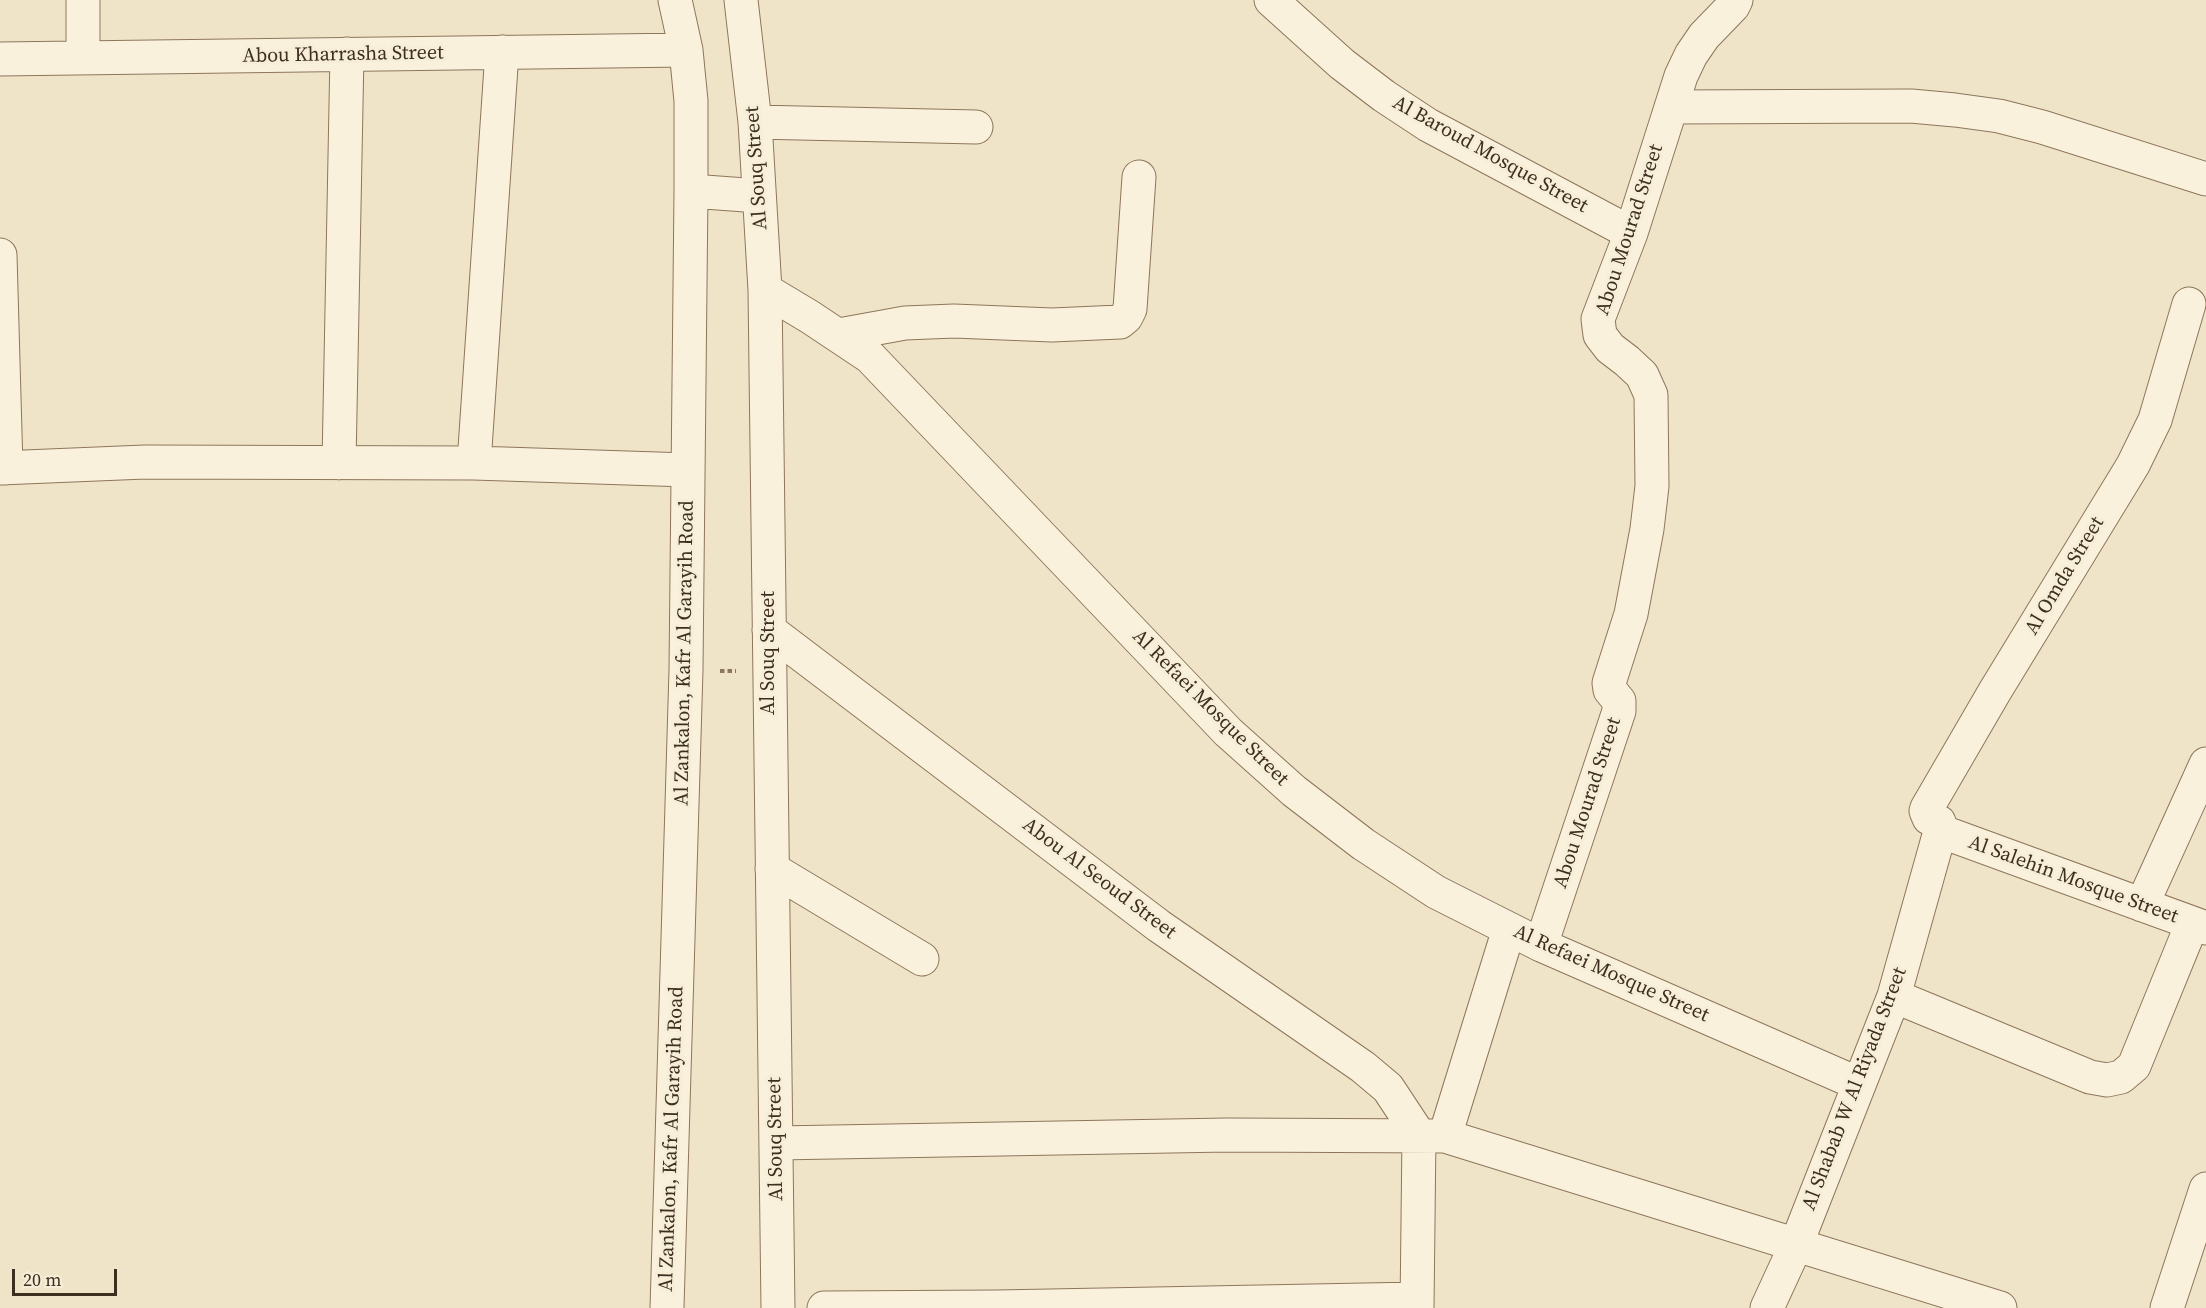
<!DOCTYPE html>
<html>
<head>
<meta charset="utf-8">
<style>
	body { margin:0 }
	#map { position:relative; width:2206px; height:1308px; overflow:hidden; background:#f0e4c8; font-family:"Source Serif 4",serif }
	canvas { display:block }
	.scale { position:absolute; left:12px; top:1269px; width:105px; height:27px; box-sizing:border-box; border:3px solid #3d2e20; border-top:0; padding-left:8px; font-size:18px; line-height:21px; white-space:nowrap; color:#3d2e20; -webkit-text-stroke:4px #f7eed8; paint-order:stroke }
</style>
</head>
<body>
<div id="map">
<canvas width="2206" height="1308"></canvas>
<div class="scale">20 m</div>
</div>
<script>
const c = document.querySelector('canvas').getContext('2d');
c.lineJoin = 'round';
const toPath = rows => new Path2D(rows.map(r => 'M' + r).join(''));
function strokePath(path, color, width, dash) { c.strokeStyle = color; c.lineWidth = width; c.lineCap = dash ? 'butt' : 'round'; c.setLineDash(dash || []); c.stroke(path); }
function write(font, color, halo, rows, align = 'center') {
  c.font = font + ' "Source Serif 4",serif'; c.lineWidth = 6; c.setLineDash([]); c.textBaseline = 'middle'; c.strokeStyle = halo; c.fillStyle = color; for (const [text, x, y, turn = 0] of rows) {
    c.save(); c.translate(x, y); c.rotate((+turn || 0) * Math.PI / 180); c.textAlign = isNaN(turn) ? turn : align; if (halo) c.strokeText(text, 0, 0); c.fillText(text, 0, 0); c.restore();
  }
}
const street = toPath([
	[83,0,83,58],
	[741,0,755,122,765,290,778,1308],
	[1271,0,1342,64,1384,96,1428,125,1631,233],
	[0,59,686,50],
	[1671,107,1911,106,1955,110,1999,116,2042,127,2206,179],
	[755,122,976,127],
	[691,191,759,196],
	[0,255,6,468],
	[765,290,810,317,870,357,1228,732,1294,791,1363,844,1436,892,1541,945,1859,1084],
	[839,335,905,323,954,321,1052,325,1120,322,1126,317,1130,309,1139,177],
	[339,463,347,54],
	[474,463,502,52],
	[0,468,145,462,474,463,688,470],
	[769,630,1159,926,1363,1067,1388,1088,1419,1135,1417,1308],
	[1940,831,2206,928],
	[772,869,922,959],
	[2142,905,2206,764],
	[1541,945,1619,711,1619,701,1610,690,1609,683,1631,614,1647,529,1652,486,1651,395,1642,375,1627,361,1610,348,1600,335,1598,319,1631,233,1681,76,1691,55,1704,36,1733,6,1736,0],
	[1894,996,2090,1077,2107,1080,2121,1077,2134,1066,2192,924],
	[1445,1136,1509,929],
	[777,1143,1227,1135,1445,1136,2000,1308],
	[667,1308,686,670,691,191,691,101,686,50,675,0],
	[824,1308,997,1307,1417,1299],
	[1767,1308,1796,1245,1894,996,1941,828,1939,822,1929,818,1926,811,1927,808,1995,691,2133,465,2155,420,2189,304],
	[2167,1308,2206,1189]
]);
strokePath(street, '#8d765c', 35);
strokePath(toPath([
	[720,671,736,671]
]), '#8d765c', 4, [4.5, 3]);
strokePath(street, '#faf1dc', 33);
write('20px', '#3d2e20', '#f7eed8', [
	["Abou Kharrasha Street",343,55,-1],
	["Al Baroud Mosque Street",1490,155,29],
	["Al Souq Street",757,168,-94],
	["Abou Mourad Street",1630,230,-72],
	["Al Omda Street",2065,576,-59],
	["Al Zankalon, Kafr Al Garayih Road",685,653,-89],
	["Al Souq Street",769,653,-90],
	["Al Refaei Mosque Street",1210,708,45],
	["Abou Mourad Street",1588,803,-72],
	["Abou Al Seoud Street",1099,879,37],
	["Al Salehin Mosque Street",2073,880,20],
	["Al Refaei Mosque Street",1611,974,24],
	["Al Shabab W Al Riyada Street",1855,1089,-69],
	["Al Zankalon, Kafr Al Garayih Road",672,1139,-88],
	["Al Souq Street",776,1139,-91]
]);
</script>
</body>
</html>
